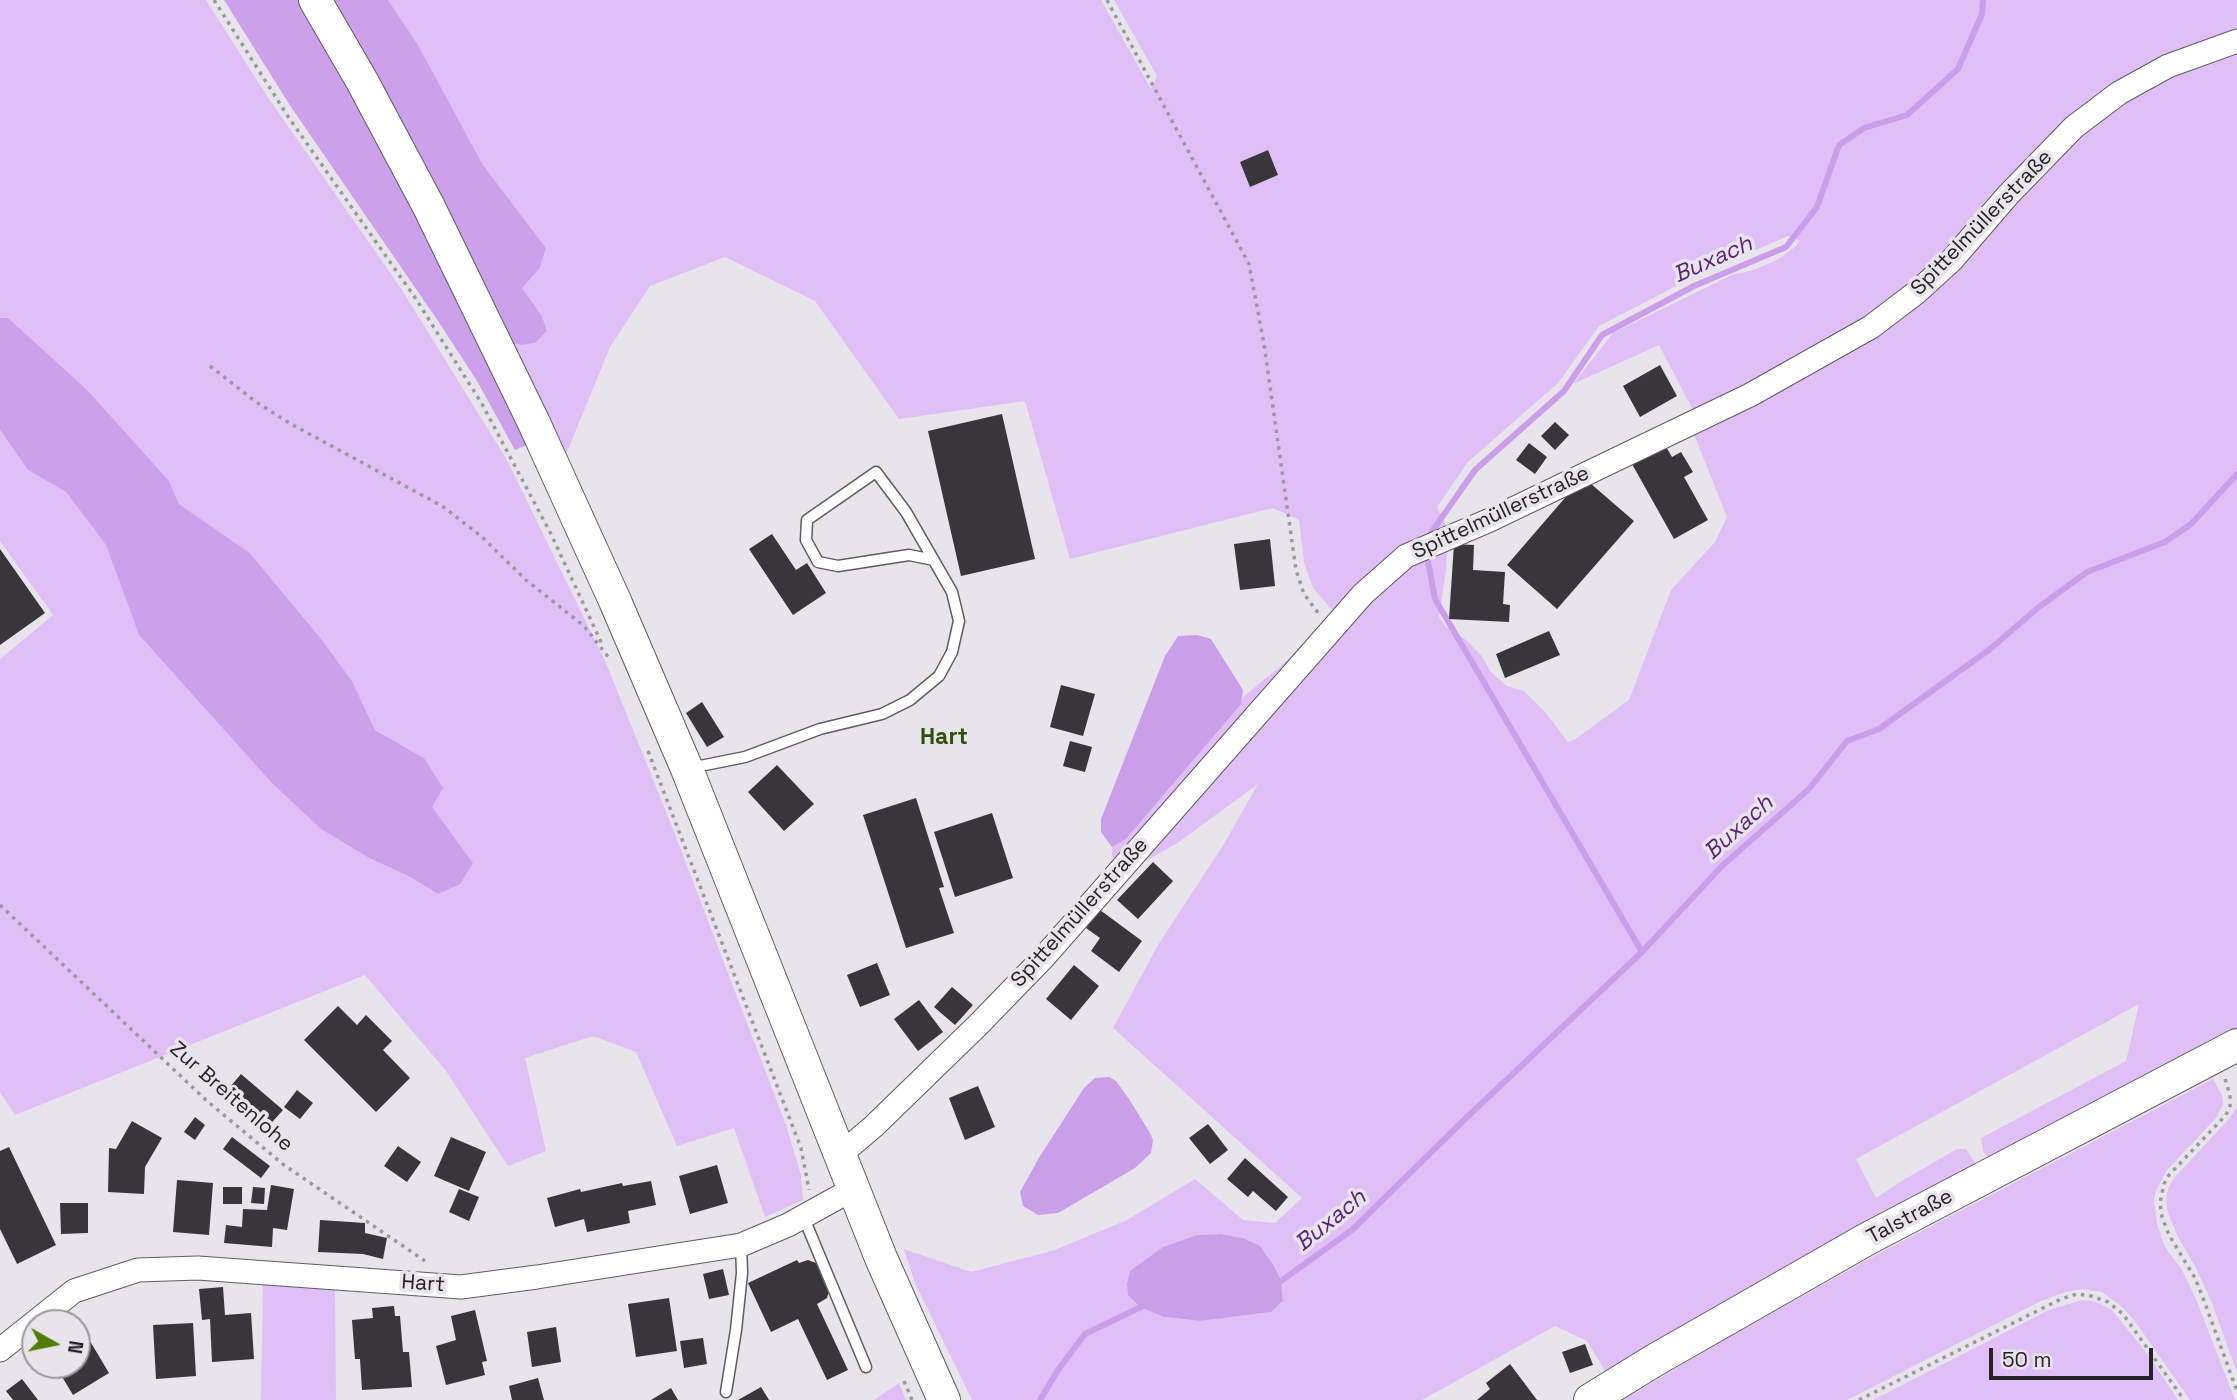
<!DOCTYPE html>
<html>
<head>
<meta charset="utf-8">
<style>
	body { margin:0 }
	#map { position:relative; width:2237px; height:1400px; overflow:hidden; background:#e8e4eb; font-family:"Space Grotesk",sans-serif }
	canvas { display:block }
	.north { position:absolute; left:21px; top:1309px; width:70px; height:70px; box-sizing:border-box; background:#e8e4eb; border:2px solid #9a979c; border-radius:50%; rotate:99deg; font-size:19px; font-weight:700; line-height:28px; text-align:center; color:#252326 }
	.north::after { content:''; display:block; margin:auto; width:24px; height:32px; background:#4f7d06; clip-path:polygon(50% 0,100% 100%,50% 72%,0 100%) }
	.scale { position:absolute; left:1989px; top:1348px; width:164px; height:32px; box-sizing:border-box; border:4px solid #252326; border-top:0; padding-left:9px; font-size:21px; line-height:24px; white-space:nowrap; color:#252326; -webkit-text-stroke:5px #e8e4eb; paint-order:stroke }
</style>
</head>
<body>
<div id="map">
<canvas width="2237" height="1400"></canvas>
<div class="north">N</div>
<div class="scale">50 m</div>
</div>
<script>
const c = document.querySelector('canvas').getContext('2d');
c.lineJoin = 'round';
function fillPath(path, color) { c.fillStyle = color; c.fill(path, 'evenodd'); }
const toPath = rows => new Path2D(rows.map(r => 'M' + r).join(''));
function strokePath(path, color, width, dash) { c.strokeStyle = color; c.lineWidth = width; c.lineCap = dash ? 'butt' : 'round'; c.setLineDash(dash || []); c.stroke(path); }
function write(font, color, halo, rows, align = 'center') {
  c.font = font + ' "Space Grotesk",sans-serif'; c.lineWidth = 7; c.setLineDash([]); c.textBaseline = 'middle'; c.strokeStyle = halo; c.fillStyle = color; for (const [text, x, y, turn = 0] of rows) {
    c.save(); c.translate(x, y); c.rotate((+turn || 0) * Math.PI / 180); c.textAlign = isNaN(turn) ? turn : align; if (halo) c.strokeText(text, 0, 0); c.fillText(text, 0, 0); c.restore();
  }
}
fillPath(toPath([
	[0,0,206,0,267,96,402,290,507,460,606,663,671,824,786,1125,801,1175,803,1200,765,1217,734,1128,677,1146,636,1052,593,1036,525,1058,546,1151,508,1166,446,1071,365,975,15,1115,0,1092,0,659,53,615,0,541,0,430,28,470,66,492,106,545,139,635,273,783,321,829,369,858,408,876,438,894,473,863,431,807,424,758,375,730,352,681,322,640,250,553,179,504,169,481,8,318,0,318],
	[388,0,1101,0,1151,89,1157,76,1114,0,2237,0,2237,1032,2195,1054,2158,1070,1990,1160,1983,1151,1981,1138,2126,1061,2139,1004,1856,1159,1876,1198,1905,1179,1957,1149,1966,1149,1977,1166,1742,1296,1607,1374,1587,1341,1555,1326,1422,1400,972,1400,915,1283,904,1249,971,1272,1052,1251,1127,1220,1195,1179,1243,1220,1275,1223,1302,1198,1113,1028,1158,945,1224,844,1258,784,1179,842,1137,866,1128,870,1112,857,1112,847,1126,839,1240,704,1243,697,1283,664,1334,612,1313,588,1304,562,1299,520,1273,508,1070,559,1025,401,899,419,815,301,725,257,650,286,610,347,565,457,507,343,522,345,535,343,547,331,542,316,521,288,540,268,546,248,483,165,418,45],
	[2165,61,2167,75,2124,99,2088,126,2021,192,1955,266,1918,300,1878,330,1838,354,1792,380,1692,429,1727,517,1715,542,1671,590,1629,700,1574,740,1568,742,1546,713,1524,691,1507,686,1491,672,1481,655,1466,640,1446,627,1439,617,1446,570,1448,529,1437,507,1468,462,1558,383,1599,326,1690,279,1788,236,1800,241,1795,247,1777,260,1753,270,1732,275,1613,333,1573,384,1659,345,1693,410,1692,415,1829,345,1914,286,1952,248,2053,136,2090,104,2116,87],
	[1221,1234,1243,1238,1261,1247,1274,1264,1281,1281,1283,1301,1271,1312,1200,1321,1164,1317,1140,1307,1129,1295,1127,1284,1130,1272,1163,1247,1197,1235],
	[2213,1079,2222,1095,2223,1105,2216,1118,2167,1170,2155,1193,2154,1201,2157,1224,2165,1247,2182,1270,2196,1299,2235,1400,2190,1400,2134,1320,2122,1307,2102,1292,2083,1289,2066,1292,2041,1301,1847,1400,1623,1400,1722,1341,1876,1255],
	[2237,1107,2237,1373,2212,1303,2196,1268,2178,1237,2168,1213,2166,1201,2168,1189,2174,1178,2229,1119],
	[263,1282,335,1288,336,1400,261,1400],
	[2081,1300,2096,1302,2112,1310,2149,1356,2178,1400,1873,1400,2047,1311],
	[899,1383,906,1400,874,1400]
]), '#e0bff7');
fillPath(toPath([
	[224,0,304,0,380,133,529,444,515,450,477,381,438,321,291,107],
	[326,0,388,0,418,45,483,165,546,248,540,268,522,288,542,316,547,331,535,343,522,345,507,343],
	[0,318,8,318,88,391,169,481,179,504,250,553,322,640,352,681,375,730,424,758,443,788,432,807,473,863,460,884,438,894,408,876,369,858,321,829,272,783,139,635,106,545,66,492,28,470,0,430]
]), '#cca0ea');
fillPath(toPath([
	[1197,635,1211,639,1243,690,1241,704,1126,839,1112,847,1101,832,1101,819,1165,656,1178,636],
	[1109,1077,1116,1081,1129,1099,1150,1133,1153,1140,1151,1153,1135,1168,1058,1213,1038,1215,1023,1206,1020,1192,1040,1156,1084,1088,1095,1078],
	[1221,1234,1243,1238,1260,1246,1274,1265,1281,1281,1283,1301,1271,1312,1200,1321,1164,1317,1140,1307,1128,1295,1127,1284,1130,1271,1163,1247,1197,1235]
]), '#cb9ee9');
strokePath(toPath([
	[1426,540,1475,470,1564,391,1602,335,1694,286,1786,247,1817,207,1839,145,1864,128,1907,115,1958,69,1982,14,1983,0],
	[1427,556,1435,599,1642,952],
	[1273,1281,1281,1281,1352,1230,1465,1119,1642,952,1722,866,1809,789,1847,741,1879,729,1990,649,2039,607,2087,572,2165,542,2191,524,2237,474],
	[1040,1400,1058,1370,1085,1334,1147,1304]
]), '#cb9ee9', 6);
fillPath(toPath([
	[1268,150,1278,175,1250,187,1240,162],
	[1660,365,1677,396,1640,417,1623,386],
	[1002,414,1035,559,961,576,928,431],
	[1555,422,1569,435,1555,450,1541,436],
	[1529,443,1547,457,1535,474,1516,460],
	[1665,445,1672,457,1681,452,1693,472,1684,477,1708,520,1674,539,1632,464],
	[1583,477,1634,521,1557,609,1507,565],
	[772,534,796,570,807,563,826,593,793,615,749,549],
	[1270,539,1275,586,1240,590,1234,544],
	[1454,544,1474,545,1473,570,1505,572,1503,604,1510,605,1509,622,1449,619],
	[0,549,45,613,0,645],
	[1549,631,1560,655,1505,678,1496,654],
	[1061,685,1095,694,1083,736,1050,727],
	[702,702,724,737,707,747,686,713],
	[1070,741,1092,747,1085,772,1063,766],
	[777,765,814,804,784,831,748,792],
	[916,798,944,887,939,888,954,933,906,948,863,815],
	[992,813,1013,878,955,897,934,832],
	[1153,862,1173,881,1138,919,1117,900],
	[1100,910,1142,941,1119,972,1091,951,1100,938,1086,928],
	[877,963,890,995,860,1007,847,975],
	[1074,965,1099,986,1071,1020,1046,999],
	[952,987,973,1005,955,1025,934,1007],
	[919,1000,943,1032,918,1051,894,1019],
	[338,1006,357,1025,366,1015,392,1041,383,1050,410,1078,376,1112,304,1040],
	[241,1074,283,1110,265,1130,224,1094],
	[978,1086,995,1127,965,1140,949,1098],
	[297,1090,313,1103,300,1119,284,1107],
	[195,1117,205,1125,195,1140,184,1132],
	[132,1121,162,1138,145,1167,144,1194,108,1192,109,1148,116,1149],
	[1208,1124,1228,1150,1210,1164,1189,1138],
	[232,1137,270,1166,261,1178,223,1149],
	[451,1137,486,1152,469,1191,434,1176],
	[398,1146,421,1162,407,1182,384,1166],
	[9,1147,56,1245,17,1264,0,1229,0,1151],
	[1245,1158,1288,1197,1276,1211,1253,1191,1248,1197,1227,1179],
	[717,1165,728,1203,690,1214,679,1176],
	[177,1180,213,1183,209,1235,173,1232],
	[651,1181,656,1205,628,1211,630,1223,587,1232,584,1219,555,1227,547,1198,580,1189,581,1192,622,1183,623,1186],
	[271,1185,294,1189,287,1230,273,1228,272,1247,224,1243,226,1225,242,1227,243,1209,267,1210],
	[223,1187,242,1187,242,1204,223,1204],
	[253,1187,265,1188,264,1204,251,1203],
	[459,1189,479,1197,469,1221,449,1212],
	[60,1203,88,1203,88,1233,61,1234],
	[320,1220,365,1223,365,1233,387,1238,383,1259,363,1254,318,1252],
	[797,1260,799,1263,808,1260,816,1263,830,1288,827,1298,817,1304,848,1370,827,1380,798,1319,771,1332,748,1283],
	[723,1269,729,1295,709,1299,703,1274],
	[223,1287,225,1315,251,1313,254,1359,212,1362,210,1319,202,1320,199,1289],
	[669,1298,677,1351,636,1357,628,1304],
	[394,1306,395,1316,400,1316,403,1352,409,1352,412,1387,362,1390,360,1359,355,1359,352,1320,373,1318,372,1308],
	[475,1310,487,1361,482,1362,485,1375,446,1385,436,1346,456,1340,451,1316],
	[193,1323,196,1376,156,1379,153,1325],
	[556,1327,561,1362,532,1367,527,1332],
	[84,1331,109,1373,73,1395,55,1365,77,1365,77,1336],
	[703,1338,707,1364,684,1368,680,1341],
	[1585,1344,1593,1365,1570,1373,1562,1352],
	[1510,1364,1537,1400,1477,1400,1490,1389,1486,1383],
	[538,1378,544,1400,512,1400,509,1386],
	[22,1379,38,1400,13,1400,6,1391],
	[761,1387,769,1400,738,1400],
	[671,1388,678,1400,651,1400]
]), '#38353b');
const lane = toPath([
	[690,768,745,757,820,729,882,714,910,700,939,676,952,652,959,621,952,592,906,512,876,472,807,520,806,540,818,562,838,566,909,555,934,560],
	[803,1216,866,1367],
	[726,1392,736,1330,742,1273,741,1245]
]);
const street = toPath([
	[841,1154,874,1126,978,1025,1044,957,1363,594,1406,556,1490,520,1750,395,1871,327,1917,292,1952,260,2008,195,2074,127,2119,93,2168,66,2237,41],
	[0,1350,74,1291,138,1270,198,1268,461,1287,537,1277,741,1245,788,1225,855,1188]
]);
const secondary = toPath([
	[315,0,362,81,429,207,534,423,615,601,687,769,881,1258,944,1400],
	[1590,1400,1655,1360,1867,1239,2237,1045]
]);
strokePath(lane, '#5f5c62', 13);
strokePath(street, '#5f5c62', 25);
strokePath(secondary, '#5f5c62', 34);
strokePath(toPath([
	[214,0,289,118,416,299,482,404,551,534,602,644],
	[1107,0,1249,264,1264,344,1296,570,1304,594,1319,614],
	[210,366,256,402,291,424,442,506,481,536,526,580,584,626,609,658],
	[648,751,801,1148,809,1190],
	[0,905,207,1101,284,1165,425,1261],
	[2225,1079,2230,1095,2230,1106,2226,1115,2169,1175,2164,1184,2160,1203,2162,1217,2169,1235,2195,1278,2203,1298,2237,1391],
	[904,1381,912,1400],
	[1859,1400,2061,1299,2077,1294,2091,1296,2108,1302,2123,1314,2184,1400]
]), '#9c999e', 3.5, [3.5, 5]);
strokePath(lane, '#fff', 10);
strokePath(street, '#fff', 23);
strokePath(secondary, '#fff', 32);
write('21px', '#252326', '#e8e4eb', [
	["Spittelmüllerstraße",1982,223,-46],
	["Spittelmüllerstraße",1501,513,-25],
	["Spittelmüllerstraße",1080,913,-48],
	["Zur Breitenlohe",231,1097,41],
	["Talstraße",1910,1217,-28],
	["Hart",423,1284,4]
]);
write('italic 23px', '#5b247a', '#e8e4eb', [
	["Buxach",1713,260,-24],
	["Buxach",1739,828,-42],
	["Buxach",1331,1221,-39]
]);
write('bold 23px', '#304e07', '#e8e4eb', [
	["Hart",944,738]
]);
</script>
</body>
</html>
